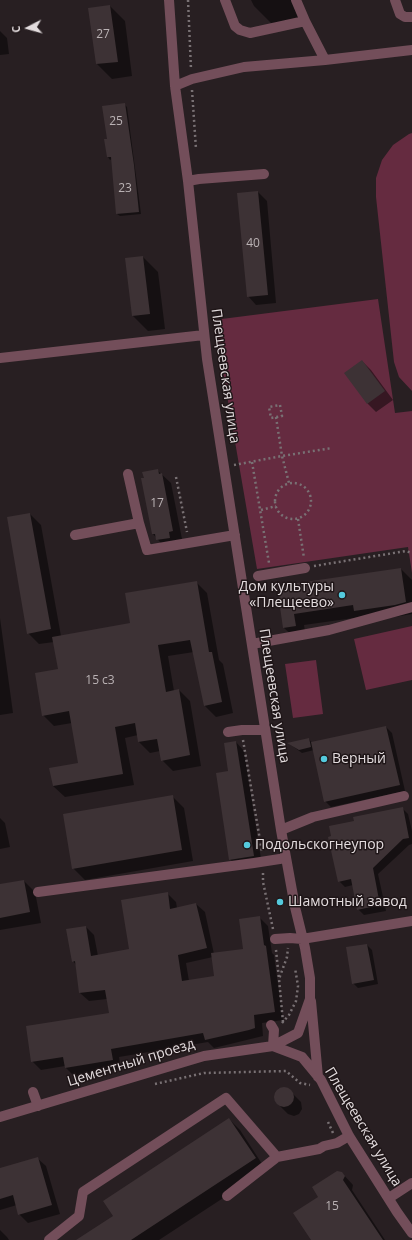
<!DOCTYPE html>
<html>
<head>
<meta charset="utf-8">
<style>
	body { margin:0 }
	#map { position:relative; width:412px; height:1240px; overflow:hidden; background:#281f22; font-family:"Open Sans",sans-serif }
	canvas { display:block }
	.north { position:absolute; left:8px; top:8px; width:40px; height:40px; -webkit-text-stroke:3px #1f1618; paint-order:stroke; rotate:264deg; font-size:11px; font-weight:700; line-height:16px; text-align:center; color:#e3dcde }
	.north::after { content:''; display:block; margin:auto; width:14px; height:18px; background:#e3dcde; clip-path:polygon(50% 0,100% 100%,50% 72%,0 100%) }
</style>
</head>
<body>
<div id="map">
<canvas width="412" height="1240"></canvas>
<div class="north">С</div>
</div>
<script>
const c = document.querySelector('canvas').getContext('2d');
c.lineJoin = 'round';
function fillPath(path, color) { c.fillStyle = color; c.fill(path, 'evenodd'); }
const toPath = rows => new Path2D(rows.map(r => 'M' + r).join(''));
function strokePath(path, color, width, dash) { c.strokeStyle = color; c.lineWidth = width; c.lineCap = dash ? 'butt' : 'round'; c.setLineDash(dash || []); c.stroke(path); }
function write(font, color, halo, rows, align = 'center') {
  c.font = font + ' "Open Sans",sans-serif'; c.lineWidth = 3; c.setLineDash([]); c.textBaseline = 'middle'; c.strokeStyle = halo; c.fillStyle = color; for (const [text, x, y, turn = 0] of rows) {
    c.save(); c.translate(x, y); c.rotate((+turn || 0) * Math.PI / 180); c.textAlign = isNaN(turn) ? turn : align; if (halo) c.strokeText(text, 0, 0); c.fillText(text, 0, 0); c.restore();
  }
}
fillPath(toPath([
	[412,133,412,391,399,377,394,362,376,197,376,178,382,160,393,145,409,134],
	[378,299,395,413,412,411,412,573,408,547,257,569,214,320],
	[412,626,412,680,366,690,354,639],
	[316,660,323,714,293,718,285,664]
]), '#652b40');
fillPath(toPath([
	[251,0,295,0,296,12,298,18,275,27,254,6],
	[110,6,125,21,132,76,112,79,97,64],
	[0,31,7,38,9,54,0,55],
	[124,104,127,107,141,214,120,216,117,214,112,159,110,160,108,157,108,140],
	[258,192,267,201,276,303,256,305,248,296],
	[143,257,158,272,165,329,148,331,132,315],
	[362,361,371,370,393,400,376,412,368,404,346,373],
	[157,470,171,483,182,539,166,549,153,534,145,479],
	[30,514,41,525,61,636,132,624,196,582,207,593,219,660,223,664,233,713,216,717,205,706,194,652,168,656,174,691,179,690,190,701,201,766,173,771,162,760,160,751,150,753,139,742,138,735,125,738,134,785,65,797,53,786,79,764,72,723,54,726,43,715,59,669,54,642,39,644,28,633],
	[401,569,412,580,412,614,366,622,361,617,304,625,306,637,296,639,284,628,278,587],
	[0,618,13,713,0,715],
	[386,727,392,733,405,791,331,807,325,801,314,750,302,753,291,745,309,739,312,743],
	[236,742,244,751,262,865,239,868,230,859],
	[172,796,184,808,193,861,85,880,73,868],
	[402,808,408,814,412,831,412,844,409,845,378,874,386,911,364,915,358,909,353,885,345,887,339,881,355,822],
	[0,818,5,823,10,847,0,849],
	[24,881,35,892,41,923,0,930,0,885],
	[167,893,176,902,177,908,196,904,205,912,214,954,244,950,259,917,268,926,272,953,274,955,283,1020,262,1023,263,1036,214,1048,208,1042,119,1057,121,1069,74,1076,66,1068,65,1066,41,1070,32,1061,110,1014,107,999,89,1001,80,993,76,965,73,961,86,927,94,935,98,956,130,950],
	[213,957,215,977,189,981,186,963],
	[367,945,372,950,378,984,358,988,353,983],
	[281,1088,288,1089,301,1102,302,1109,299,1114,294,1116,288,1114,275,1101,275,1095,278,1089],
	[229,1119,240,1130,266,1170,159,1240,78,1240,114,1217],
	[37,1158,46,1166,60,1214,28,1223,19,1214,17,1205,0,1210,0,1169],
	[342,1173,353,1185,352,1190,385,1240,312,1240,319,1198],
	[0,1230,7,1237,9,1240,0,1240]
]), '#0007');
fillPath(toPath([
	[110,5,118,62,96,64,88,8],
	[125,103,134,165,139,212,116,214,111,157,107,157,104,139,107,139,102,106],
	[258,191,268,295,247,297,237,193],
	[143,256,150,314,132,316,125,258],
	[362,360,385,391,367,404,344,373],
	[158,469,159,474,162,473,173,531,169,532,170,538,156,540,155,534,152,534,141,478,144,478,142,472],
	[30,513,51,629,27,634,7,517],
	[401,568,406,602,395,605,354,611,353,605,294,614,296,626,283,628,277,586],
	[197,581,209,652,212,652,222,702,204,706,190,640,158,645,166,692,179,689,190,755,161,761,157,739,138,742,135,723,115,727,123,774,53,786,49,768,78,763,69,711,42,716,35,673,58,669,52,637,130,623,125,593],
	[386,726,400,785,324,802,311,742],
	[309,738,311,747,299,750,287,743],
	[236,741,254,856,229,860,216,773,228,771,224,743],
	[173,795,182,850,72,869,63,814],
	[403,807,409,838,403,839,373,868,380,905,357,910,351,879,338,882,328,837,331,836,329,826,354,821,353,817],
	[24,880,30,912,0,918,0,884],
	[168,892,170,909,196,903,207,948,178,955,182,981,214,976,211,953,243,949,239,919,260,916,264,945,266,946,275,1012,254,1015,255,1028,249,1030,205,1040,203,1033,111,1049,113,1060,65,1068,63,1057,31,1062,26,1026,109,1013,105,990,79,993,75,961,72,962,66,929,86,926,91,956,129,949,121,900],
	[367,944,374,980,352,984,346,947],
	'274 1097a10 10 0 1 1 20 0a10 10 0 1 1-20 0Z',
	[229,1118,256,1158,131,1240,76,1240,113,1216,103,1201],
	[38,1157,52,1205,18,1215,13,1195,0,1199,0,1168],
	[337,1171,342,1172,345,1176,343,1180,383,1240,311,1240,293,1213,318,1197,312,1187]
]), '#3d3235');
strokePath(toPath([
	[188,0,191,69],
	[192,90,196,149],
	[280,405,282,416,271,418,269,407,280,405],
	[276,417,282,456,289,483],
	[252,462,269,563],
	[234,465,282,456,332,448],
	[176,477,187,532],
	'275 501a18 18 0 1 1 36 0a18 18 0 1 1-36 0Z',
	[261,510,276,506],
	[298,519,304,558],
	[314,566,406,551,412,553],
	[279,732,282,748],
	[243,740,262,852],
	[263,873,263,882,273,929],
	[276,950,279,979],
	[283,1022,279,979,287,957,288,948],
	[282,1023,289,1015,296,1001,298,986,295,968],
	[155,1084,204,1073,286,1071,300,1083,310,1085],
	[328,1122,333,1133]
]), '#797174', 2.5, [2, 3]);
strokePath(toPath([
	[225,0,235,26,240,30,250,33,305,21,296,0],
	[395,0,400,14,405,17,412,17],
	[305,21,325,60],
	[175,86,192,79,244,67,325,60,412,50],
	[188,181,199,179,264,174],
	[0,358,204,335],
	[128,474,139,523],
	[75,535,139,523,147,550,235,535],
	[258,576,305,568],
	[252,644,329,630,412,607],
	[228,732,242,730,265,730],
	[281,830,313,817,404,796],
	[38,892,254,863,286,858],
	[275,939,290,938,302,939,412,921],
	[311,1001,318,1077],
	[271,1025,274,1030,273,1046],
	[273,1046,302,1057,321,1080,349,1136,397,1212,412,1233],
	[33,1092,38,1106],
	[0,1117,204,1056,273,1046,298,1033,310,999,310,978,305,948,295,907,281,830,207,359,188,181,175,86,169,0],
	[227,1196,277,1157,319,1149,324,1146,337,1143,349,1136],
	[389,1198,412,1183],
	[49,1240,79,1216,83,1192,226,1098,277,1157]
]), '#734e5a', 10);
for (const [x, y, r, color] of [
	[342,595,4,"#54cadd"],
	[324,759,4,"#54cadd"],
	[247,845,4,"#54cadd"],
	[280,902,4,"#54cadd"]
]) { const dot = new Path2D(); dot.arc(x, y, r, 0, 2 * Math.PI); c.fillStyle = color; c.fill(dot); strokePath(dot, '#1f1618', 1.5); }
write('12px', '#bab2b4', null, [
	["27",103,35],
	["25",116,122],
	["23",125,189],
	["40",253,244],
	["17",157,504],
	["15 с3",100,681],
	["15",332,1207]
]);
write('14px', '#e3dcde', '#1f1618', [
	["Плещеевская улица",225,376,82],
	["Плещеевская улица",274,696,81],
	["Цементный проезд",131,1063,-17],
	["Плещеевская улица",363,1127,59]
]);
write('14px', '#e3dcde', '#1f1618', [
	["Дом культуры",334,587,"right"],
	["«Плещеево»",334,603,"right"],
	["Верный",332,759],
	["Подольскогнеупор",255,845],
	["Шамотный завод",288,902]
], 'left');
</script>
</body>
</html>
